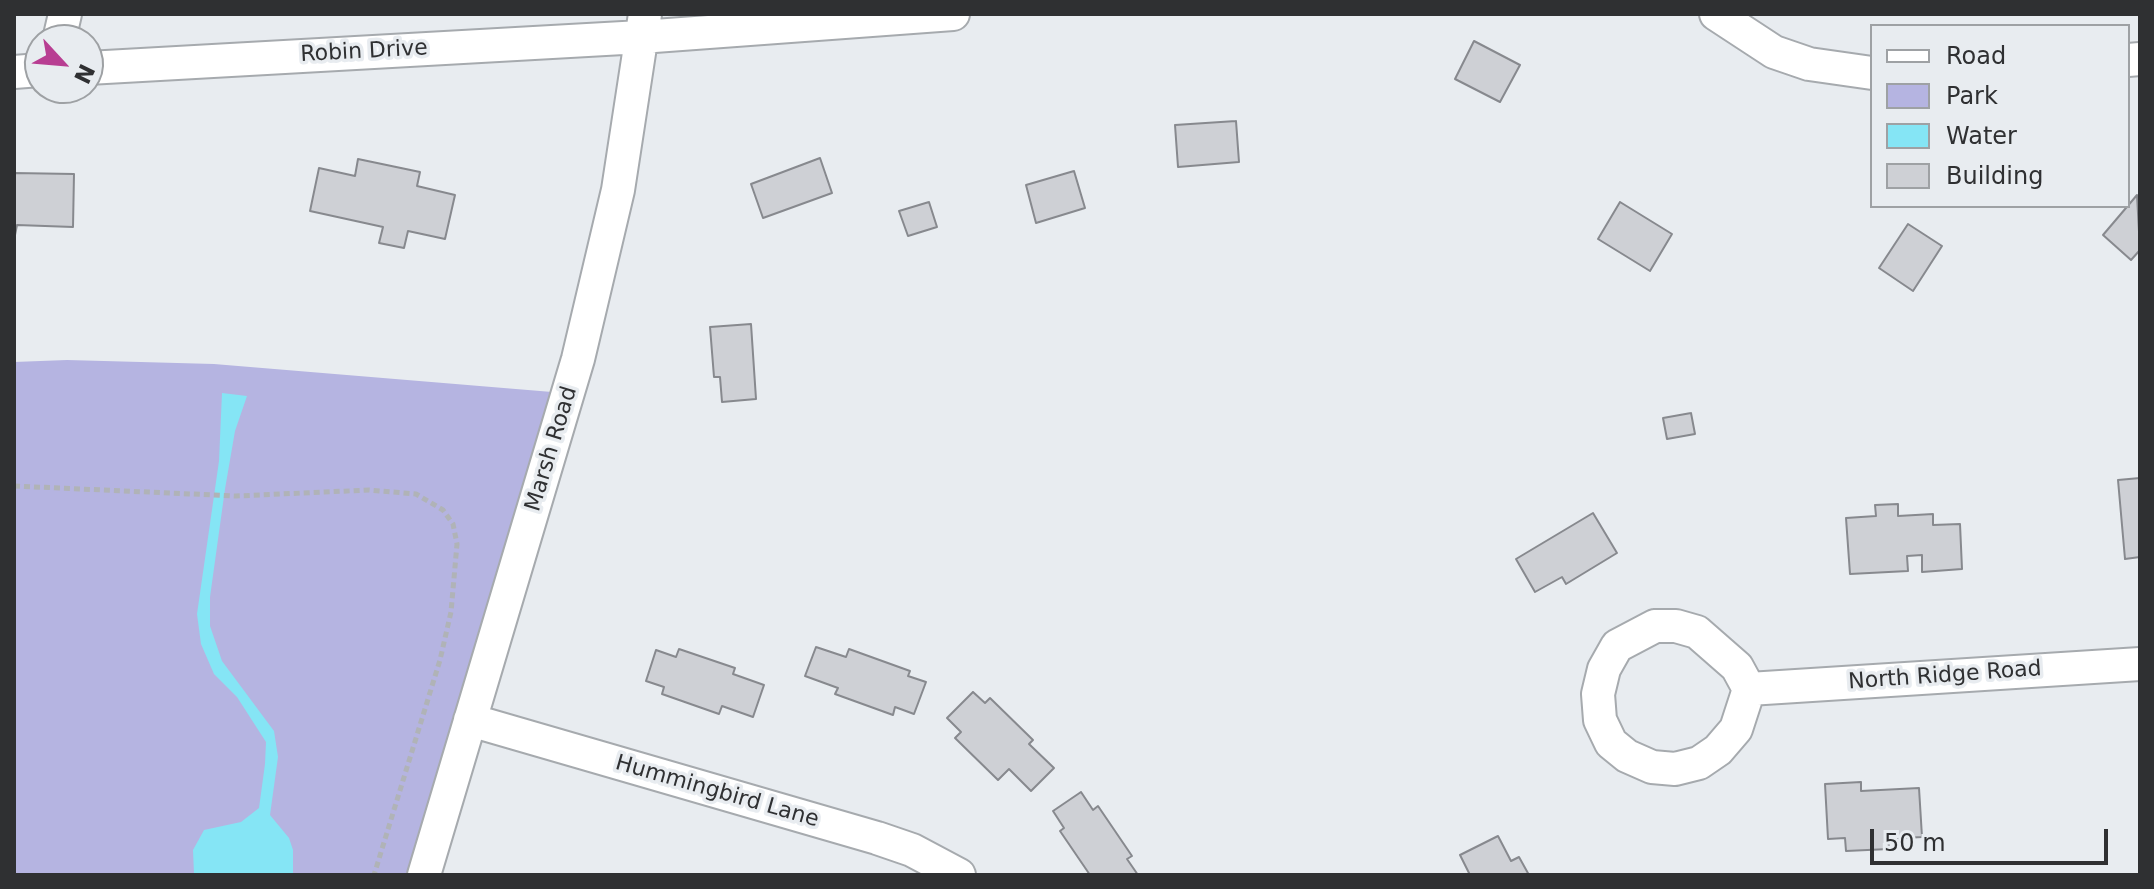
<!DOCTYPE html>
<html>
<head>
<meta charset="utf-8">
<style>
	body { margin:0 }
	#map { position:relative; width:2154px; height:889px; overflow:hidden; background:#e8ecf0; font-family:"DejaVu Sans",sans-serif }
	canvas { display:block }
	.frame { position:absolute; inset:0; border:16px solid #2f3032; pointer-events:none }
	.legend { position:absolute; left:1870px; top:24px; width:260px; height:184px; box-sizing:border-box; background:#e8ecf0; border:2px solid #9ea1a4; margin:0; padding:10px 14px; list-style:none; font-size:24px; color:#2f3032 }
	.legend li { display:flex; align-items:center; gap:16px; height:40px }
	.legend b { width:40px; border:2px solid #9ea1a4 }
	.north { position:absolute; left:24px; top:24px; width:80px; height:80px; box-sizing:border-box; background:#e8ecf0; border:2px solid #9ea1a4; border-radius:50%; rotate:116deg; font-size:22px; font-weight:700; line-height:32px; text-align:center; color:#2f3032 }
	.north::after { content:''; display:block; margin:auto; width:28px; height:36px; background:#b83e92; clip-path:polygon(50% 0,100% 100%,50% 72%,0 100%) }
	.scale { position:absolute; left:1870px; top:829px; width:238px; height:36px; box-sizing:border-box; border:4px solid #2f3032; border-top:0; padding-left:10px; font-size:24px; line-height:28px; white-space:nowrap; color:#2f3032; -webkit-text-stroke:6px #e8ecf0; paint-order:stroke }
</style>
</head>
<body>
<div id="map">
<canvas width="2154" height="889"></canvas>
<div class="frame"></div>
<ul class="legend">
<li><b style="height:10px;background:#fff"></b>Road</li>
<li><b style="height:22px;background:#b5b4e1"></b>Park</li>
<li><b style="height:22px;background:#85e5f5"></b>Water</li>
<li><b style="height:22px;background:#ced0d5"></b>Building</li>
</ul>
<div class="north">N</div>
<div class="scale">50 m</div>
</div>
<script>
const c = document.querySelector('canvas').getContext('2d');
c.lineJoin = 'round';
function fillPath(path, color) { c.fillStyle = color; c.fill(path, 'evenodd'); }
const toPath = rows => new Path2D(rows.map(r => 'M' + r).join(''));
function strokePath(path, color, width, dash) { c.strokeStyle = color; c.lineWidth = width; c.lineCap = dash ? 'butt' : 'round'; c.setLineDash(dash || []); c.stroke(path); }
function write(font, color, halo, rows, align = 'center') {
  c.font = font + ' "DejaVu Sans",sans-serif'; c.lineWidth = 7; c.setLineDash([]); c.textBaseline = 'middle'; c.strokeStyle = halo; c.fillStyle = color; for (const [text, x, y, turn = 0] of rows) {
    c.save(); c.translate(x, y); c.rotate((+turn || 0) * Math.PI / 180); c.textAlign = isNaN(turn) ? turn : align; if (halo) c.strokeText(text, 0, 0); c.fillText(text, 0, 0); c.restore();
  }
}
fillPath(toPath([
	[67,360,214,364,552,392,411,875,14,875,14,362]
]), '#b5b4e1');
fillPath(toPath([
	[222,393,247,396,235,431,225,489,210,597,210,626,222,661,274,731,278,757,270,815,289,838,293,850,293,875,194,874,193,850,204,830,241,822,259,808,265,764,266,742,237,697,214,674,201,644,197,614,219,461]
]), '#85e5f5');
const building = toPath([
	[1474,41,1520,65,1500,102,1455,79,1474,41],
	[1236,121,1239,162,1178,167,1175,125,1236,121],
	[820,158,832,193,763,218,751,184,820,158],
	[358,159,420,172,417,186,455,195,445,239,408,231,404,248,379,243,383,227,310,211,319,168,355,176,358,159],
	[1074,171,1085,208,1036,223,1026,185,1074,171],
	[14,173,74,174,73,227,17,225,14,240,14,173],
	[2137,195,2140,250,2131,260,2103,235,2137,195],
	[929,202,937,227,908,236,899,211,929,202],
	[1620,202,1672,234,1650,271,1598,239,1620,202],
	[1908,224,1942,246,1913,291,1879,268,1908,224],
	[751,324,756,399,722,402,720,377,714,377,710,327,751,324],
	[1691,413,1695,434,1667,439,1663,418,1691,413],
	[2140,478,2140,557,2125,559,2118,480,2140,478],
	[1898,504,1898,516,1933,514,1933,525,1960,524,1962,569,1922,572,1922,555,1907,556,1908,571,1850,574,1846,518,1876,516,1875,505,1898,504],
	[1593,513,1617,553,1566,584,1562,577,1535,592,1516,559,1593,513],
	[816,647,846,657,849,649,910,671,908,676,926,682,914,714,895,707,893,715,835,694,838,688,805,676,816,647],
	[679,649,735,668,733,674,764,685,753,717,722,706,719,714,662,694,664,687,646,681,656,650,676,657,679,649],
	[973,692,985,703,990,698,1033,740,1029,744,1054,768,1031,791,1009,769,998,780,955,738,961,732,947,718,973,692],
	[1861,782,1861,791,1919,788,1922,837,1888,839,1889,849,1846,851,1845,838,1828,839,1825,784,1861,782],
	[1081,792,1093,810,1098,806,1132,856,1127,859,1138,875,1090,875,1060,831,1064,828,1053,811,1081,792],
	[1498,836,1511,861,1519,857,1529,875,1470,875,1460,855,1498,836]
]);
fillPath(building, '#ced0d5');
strokePath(building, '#87898e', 2);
const street = toPath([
	[1716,14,1774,52,1809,64,1872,73],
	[59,40,65,14],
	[2128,60,2140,59],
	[88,68,641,37,953,14],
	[14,72,40,70],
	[1655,626,1676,626,1697,632,1737,667,1749,689,1736,729,1718,750,1699,763,1675,769,1652,767,1627,756,1611,743,1600,720,1598,694,1604,669,1617,646,1655,626],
	[1749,689,2140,664],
	[470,720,877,838,912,850,959,875],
	[424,875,578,359,618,190,645,14]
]);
strokePath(street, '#a6aaae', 36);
strokePath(toPath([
	[14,486,236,496,369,490,416,494,443,510,453,524,457,544,451,612,440,660,374,875]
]), '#b0b3b7', 5, [6, 4]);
strokePath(street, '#fff', 32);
write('22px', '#2f3032', '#e8ecf0', [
	["Robin Drive",364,52,-3],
	["Marsh Road",552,449,-73],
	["North Ridge Road",1945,676,-4],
	["Hummingbird Lane",717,792,16]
]);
</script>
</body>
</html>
